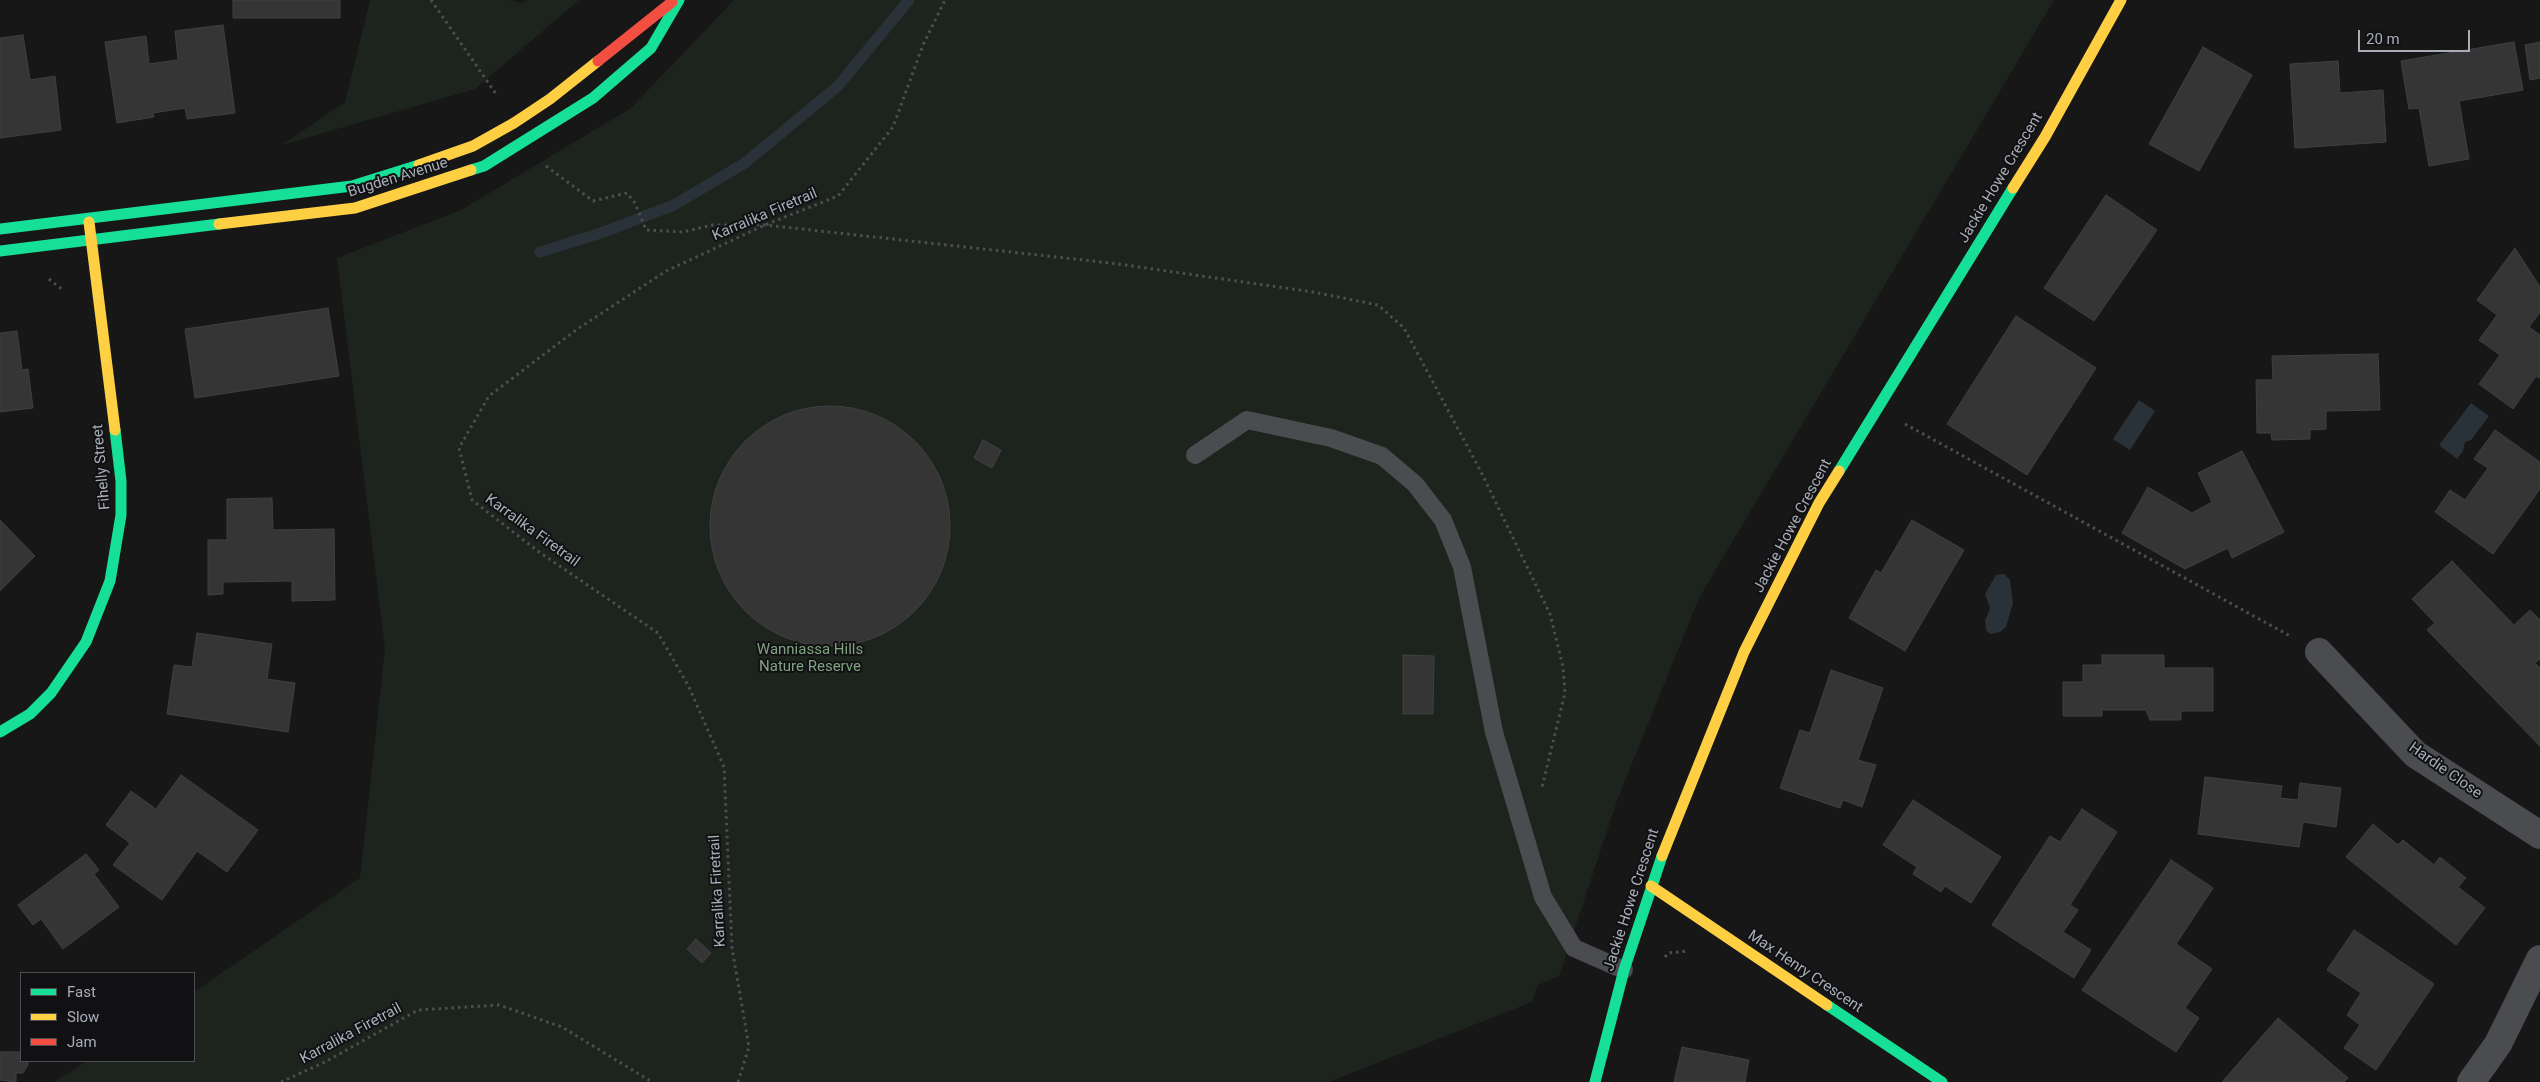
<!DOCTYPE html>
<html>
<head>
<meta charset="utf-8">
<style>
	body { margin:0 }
	#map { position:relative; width:2540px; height:1082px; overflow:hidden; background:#171717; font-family:Roboto,sans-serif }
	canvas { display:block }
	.legend { position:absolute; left:20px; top:972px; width:175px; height:90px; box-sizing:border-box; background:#111113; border:1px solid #4d4f55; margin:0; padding:6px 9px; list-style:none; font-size:15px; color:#a8adb8 }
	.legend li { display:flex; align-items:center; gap:10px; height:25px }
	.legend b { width:25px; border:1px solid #4d4f55 }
	.scale { position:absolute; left:2358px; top:30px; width:112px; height:22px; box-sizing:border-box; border:2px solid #a8adb8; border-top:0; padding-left:6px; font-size:15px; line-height:18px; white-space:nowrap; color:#a8adb8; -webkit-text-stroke:4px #111113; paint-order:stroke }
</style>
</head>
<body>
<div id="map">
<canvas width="2540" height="1082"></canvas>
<ul class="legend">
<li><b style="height:6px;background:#16e098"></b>Fast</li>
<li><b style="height:6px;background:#ffcf43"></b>Slow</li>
<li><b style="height:6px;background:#f24e42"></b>Jam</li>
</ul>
<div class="scale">20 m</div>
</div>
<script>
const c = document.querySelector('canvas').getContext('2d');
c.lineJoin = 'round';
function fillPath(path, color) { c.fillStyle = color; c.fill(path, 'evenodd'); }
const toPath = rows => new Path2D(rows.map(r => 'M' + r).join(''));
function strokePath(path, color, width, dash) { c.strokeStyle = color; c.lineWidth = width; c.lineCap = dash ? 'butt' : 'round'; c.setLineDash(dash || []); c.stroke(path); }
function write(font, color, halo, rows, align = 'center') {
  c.font = font + ' Roboto,sans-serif'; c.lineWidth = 4; c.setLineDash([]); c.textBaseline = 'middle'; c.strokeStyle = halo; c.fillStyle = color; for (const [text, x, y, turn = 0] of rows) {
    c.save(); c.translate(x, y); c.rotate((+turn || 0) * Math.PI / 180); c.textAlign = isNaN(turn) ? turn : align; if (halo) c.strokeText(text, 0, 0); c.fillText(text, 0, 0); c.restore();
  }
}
fillPath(toPath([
	[370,0,509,0,522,3,528,0,579,0,475,89,282,145,345,102],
	[734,0,2054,0,1699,598,1618,798,1559,976,1538,985,1532,1002,1329,1082,54,1082,87,1061,194,1061,194,992,360,878,385,649,337,258,461,210,631,108]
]), '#1d241e');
fillPath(toPath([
	[2139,400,2155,411,2130,450,2113,439],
	[2471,403,2489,416,2471,440,2465,442,2463,451,2457,459,2439,445],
	[2004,574,2010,580,2013,603,2006,627,2000,632,1990,634,1986,630,1985,621,1990,608,1985,594,1996,575]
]), '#2a3239');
strokePath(toPath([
	[540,252,601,233,674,205,745,163,838,86,909,0]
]), '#2a3239', 11);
const building = toPath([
	[233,0,340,0,340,18,233,18,233,0],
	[223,25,235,113,187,119,185,108,153,113,154,117,117,123,105,42,146,36,149,64,178,60,175,31,223,25],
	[23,35,30,80,55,76,61,130,0,138,0,38,23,35],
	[2514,42,2523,90,2459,101,2469,159,2429,166,2419,108,2409,109,2401,61,2514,42],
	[2540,42,2540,78,2530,80,2525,45,2540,42],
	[2203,47,2252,75,2199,171,2149,144,2203,47],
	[2338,61,2340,93,2383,90,2386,142,2295,148,2290,64,2338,61],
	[2106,195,2157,230,2094,321,2044,288,2106,195],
	[2515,248,2540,287,2540,312,2529,327,2540,335,2540,378,2536,376,2513,409,2479,384,2500,355,2479,340,2497,315,2477,300,2515,248],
	[328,308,339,376,195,398,185,329,328,308],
	[2016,316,2096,368,2027,475,1947,424,2016,316],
	[17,331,22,370,28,369,33,408,0,412,0,333,17,331],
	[2378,354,2380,410,2326,411,2326,429,2310,430,2310,439,2272,440,2271,433,2257,433,2256,380,2273,380,2272,356,2378,354],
	'710 526a120 120 0 1 1 240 0a120 120 0 1 1-240 0Z',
	[2495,430,2540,462,2540,489,2493,554,2435,512,2450,490,2465,500,2488,468,2474,459,2495,430],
	[983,440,1001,450,992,468,974,458,983,440],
	[2242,451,2284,532,2232,558,2228,548,2185,569,2122,533,2148,487,2192,513,2212,502,2198,473,2242,451],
	[272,498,273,530,334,529,335,600,292,601,292,581,223,582,223,594,208,595,208,540,227,540,227,499,272,498],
	[0,520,35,556,0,591,0,520],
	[1912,520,1964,550,1905,651,1849,618,1876,570,1881,573,1912,520],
	[2452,561,2514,625,2530,610,2540,620,2540,659,2535,663,2540,668,2540,746,2427,630,2435,623,2412,599,2452,561],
	[197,633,272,644,267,679,295,683,288,732,167,714,174,665,192,667,197,633],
	[1403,655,1434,656,1433,714,1403,714,1403,655],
	[2102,655,2164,655,2164,668,2213,668,2213,711,2181,711,2181,720,2150,720,2146,710,2102,710,2102,716,2063,716,2063,682,2083,682,2083,665,2102,665,2102,655],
	[1831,670,1883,688,1858,760,1876,765,1862,807,1843,800,1840,808,1780,788,1800,730,1810,733,1831,670],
	[181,775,258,830,227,872,197,851,162,900,113,865,130,843,106,825,131,791,156,809,181,775],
	[2205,777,2282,786,2280,798,2298,800,2300,783,2341,788,2336,827,2303,822,2299,847,2198,834,2205,777],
	[1913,800,2001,857,1971,903,1945,886,1941,892,1913,874,1917,867,1883,845,1913,800],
	[2082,809,2117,832,2070,905,2078,910,2063,932,2091,950,2074,978,1992,925,2050,836,2060,842,2082,809],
	[2373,824,2398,845,2403,840,2434,865,2440,857,2466,878,2458,887,2485,908,2456,945,2346,857,2373,824],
	[86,854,99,870,94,874,119,907,63,949,41,919,33,925,18,905,86,854],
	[2171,860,2213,888,2176,944,2212,969,2185,1008,2199,1018,2176,1052,2082,990,2171,860],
	[2354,930,2434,984,2376,1070,2344,1048,2360,1025,2347,1015,2361,993,2327,970,2354,930],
	[696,939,711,953,702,963,687,949,696,939],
	[2278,1018,2348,1078,2344,1082,2222,1082,2278,1018],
	[1682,1047,1749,1060,1745,1082,1674,1082,1682,1047],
	[0,1052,21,1052,21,1061,28,1061,28,1065,23,1073,16,1073,16,1082,0,1080,0,1052]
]);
fillPath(building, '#353536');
strokePath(building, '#3f4043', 1);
strokePath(toPath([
	[431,0,496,94],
	[546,166,593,201,627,193,635,203,646,230,683,232,712,225,765,225,1111,263,1313,292,1378,305,1404,328,1480,470,1550,614,1563,667,1565,693,1542,787],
	[49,279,64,291],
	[1905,424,2290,636],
	[1665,957,1668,953,1687,951],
	[281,1082,325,1062,418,1010,499,1005,562,1027,652,1082],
	[738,1082,749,1047,732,948,724,767,689,687,658,633,539,552,472,500,459,448,489,396,576,330,666,271,765,225,838,196,893,127,923,45,945,0]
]), '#4d4e52', 3, [2.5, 4]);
strokePath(toPath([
	[1195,455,1247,420,1331,438,1382,456,1415,484,1443,520,1462,567,1494,732,1543,897,1574,948,1624,970]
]), '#4b4c50', 18);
strokePath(toPath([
	[2319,652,2415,754,2540,835],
	[2471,1082,2498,1044,2540,959]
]), '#4b4c50', 28);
strokePath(toPath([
	[471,170,484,166,593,98,651,48,679,0],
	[0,229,352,186,419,165],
	[0,251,219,224],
	[1839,471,2013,188],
	[0,732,30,714,51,693,86,642,110,581,121,515,121,481,115,430],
	[1827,1005,1942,1082],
	[1595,1082,1624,970,1662,856]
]), '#16e098', 11);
strokePath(toPath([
	[419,165,473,146,514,123,550,99,598,61],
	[2013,188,2045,137,2121,0],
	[89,222,115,430],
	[219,224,355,208,471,170],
	[1662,856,1744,652,1819,503,1839,471],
	[1651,886,1827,1005]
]), '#ffcf43', 11);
strokePath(toPath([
	[598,61,672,2]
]), '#f24e42', 11);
write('15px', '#a8adb8', '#111113', [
	["Bugden Avenue",398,178,-17],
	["Jackie Howe Crescent",2001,178,-59],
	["Karralika Firetrail",765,215,-23],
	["Fihelly Street",102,467,-95],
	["Jackie Howe Crescent",1793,526,-62],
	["Karralika Firetrail",532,531,36],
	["Hardie Close",2445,771,35],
	["Karralika Firetrail",718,891,-93],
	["Jackie Howe Crescent",1632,900,-72],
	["Max Henry Crescent",1805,972,34],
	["Karralika Firetrail",351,1034,-28]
]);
write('15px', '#7fa381', '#111113', [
	["Wanniassa Hills",810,650],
	["Nature Reserve",810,667]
]);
</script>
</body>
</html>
